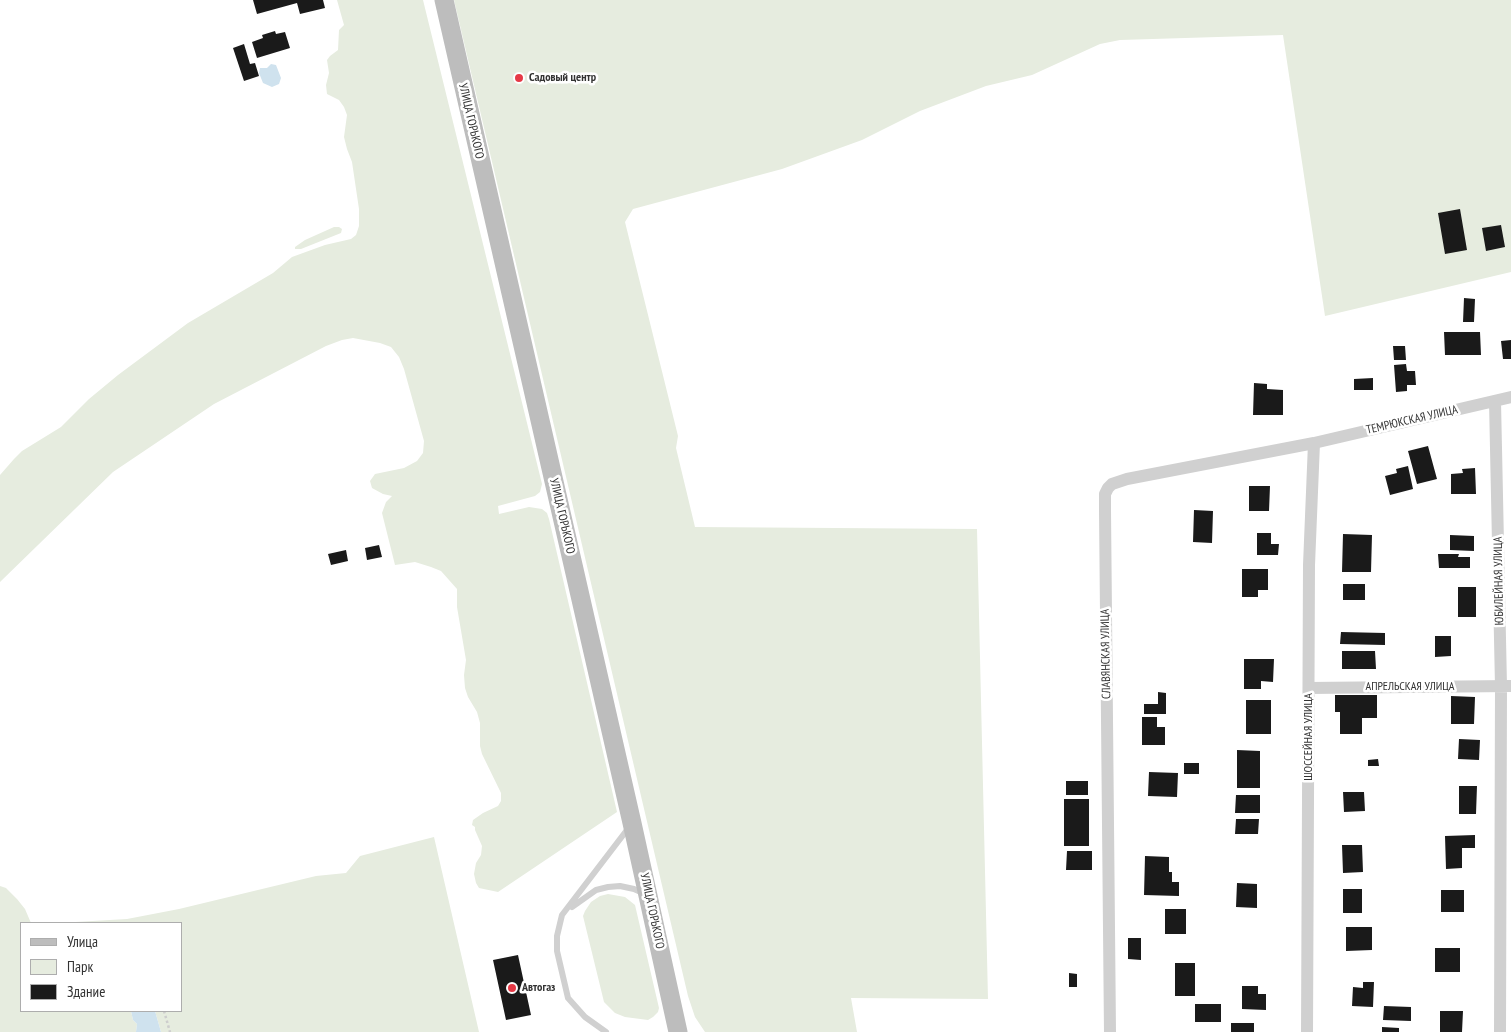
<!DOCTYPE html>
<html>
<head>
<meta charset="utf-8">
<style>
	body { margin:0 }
	#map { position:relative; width:1511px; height:1032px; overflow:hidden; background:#fff; font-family:"PT Sans Narrow",sans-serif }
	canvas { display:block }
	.legend { position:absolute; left:20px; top:922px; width:162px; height:90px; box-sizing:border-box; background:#fff; border:1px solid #adadad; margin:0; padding:6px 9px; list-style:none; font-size:15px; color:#333 }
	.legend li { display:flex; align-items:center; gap:10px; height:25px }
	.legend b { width:25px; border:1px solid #adadad }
</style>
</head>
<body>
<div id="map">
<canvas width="1511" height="1032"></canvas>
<ul class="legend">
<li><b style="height:6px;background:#bdbdbd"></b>Улица</li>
<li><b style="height:14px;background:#e6ecdf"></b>Парк</li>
<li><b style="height:14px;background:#1a1a1a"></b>Здание</li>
</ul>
</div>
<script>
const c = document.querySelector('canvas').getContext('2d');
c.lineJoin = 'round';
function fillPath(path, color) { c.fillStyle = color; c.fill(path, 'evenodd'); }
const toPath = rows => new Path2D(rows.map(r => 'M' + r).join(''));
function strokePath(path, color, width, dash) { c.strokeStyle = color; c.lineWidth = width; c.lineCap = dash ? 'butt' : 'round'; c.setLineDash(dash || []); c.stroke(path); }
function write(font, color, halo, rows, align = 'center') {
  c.font = font + ' "PT Sans Narrow",sans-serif'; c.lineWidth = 5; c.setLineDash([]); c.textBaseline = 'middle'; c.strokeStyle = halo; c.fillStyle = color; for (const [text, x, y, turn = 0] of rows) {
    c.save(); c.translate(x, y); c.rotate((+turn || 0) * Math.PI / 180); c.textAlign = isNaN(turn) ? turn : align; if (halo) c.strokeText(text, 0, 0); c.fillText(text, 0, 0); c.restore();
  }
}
fillPath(toPath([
	[337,0,423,0,542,484,540,492,535,496,498,506,499,514,529,507,542,509,547,513,549,519,617,812,498,892,479,888,476,883,474,874,476,863,481,855,482,846,475,830,475,827,472,825,473,820,483,813,498,806,501,801,501,793,482,754,480,746,480,723,477,712,468,697,465,688,464,675,466,660,457,607,457,589,441,571,431,567,415,562,395,565,382,513,386,502,392,496,383,494,372,488,370,481,375,474,404,468,417,461,423,453,424,441,404,369,399,357,391,347,380,343,353,338,342,340,326,346,214,404,113,472,0,582,0,475,14,459,22,451,61,427,89,399,118,375,188,323,273,273,292,257,325,245,351,239,356,235,359,226,359,209,352,162,347,149,344,137,347,115,344,107,339,100,327,94,326,85,329,73,327,60,330,56,338,50,339,30,344,25],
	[454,0,1511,0,1511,272,1325,316,1283,35,1120,40,1100,44,1032,75,986,86,920,111,862,140,782,169,633,209,625,222,678,436,676,448,695,527,977,529,988,999,851,998,857,1032,705,1032,695,1017,688,996],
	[334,227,339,227,342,229,341,233,301,249,295,249,295,247,305,240],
	[434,837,479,1032,161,1032,155,1011,181,1011,181,923,58,923,127,919,179,909,316,876,346,873,360,856],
	[0,886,6,888,17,899,25,909,31,923,21,923,21,1011,131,1011,133,1020,137,1024,136,1032,0,1032],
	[608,894,625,897,635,905,659,1008,658,1012,653,1017,648,1020,625,1017,615,1013,604,1002,583,916,585,911,591,902,600,896]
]), '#e6ecdf');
fillPath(toPath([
	[271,64,276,65,281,78,279,84,272,87,263,83,259,73,260,68,267,68],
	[131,1011,155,1011,161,1032,136,1032,137,1024,133,1020]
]), '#cfe2ee');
fillPath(toPath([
	[253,0,323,0,325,8,300,14,297,3,257,14],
	[275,31,276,34,285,32,290,48,257,58,252,42,263,38,262,35],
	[244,44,250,64,255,63,259,76,244,81,233,48],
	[1460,209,1467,250,1445,254,1438,213],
	[1501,225,1505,247,1486,251,1482,228],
	[1464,298,1475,299,1474,322,1463,322],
	[1444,332,1480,332,1481,355,1445,355],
	[1511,340,1511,359,1503,359,1501,341],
	[1393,346,1405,346,1406,360,1394,360],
	[1406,364,1407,371,1415,371,1416,385,1407,385,1407,391,1396,392,1394,365],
	[1373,378,1373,390,1354,390,1354,379],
	[1254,383,1267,384,1267,389,1283,390,1283,415,1253,415],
	[1428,446,1437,479,1417,484,1408,451],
	[1408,466,1413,489,1390,495,1385,476,1397,473,1396,469],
	[1475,468,1476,494,1451,494,1451,474,1463,473,1462,469],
	[1249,486,1270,486,1269,511,1249,511],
	[1194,510,1213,511,1212,543,1193,542],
	[1257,533,1271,533,1271,544,1279,544,1278,555,1257,555],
	[1343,534,1372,535,1371,572,1342,572],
	[1450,535,1474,536,1474,551,1450,550],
	[379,545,382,557,367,560,365,548],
	[346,550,348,561,331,565,328,554],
	[1438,554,1459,554,1458,557,1470,557,1470,568,1439,568],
	[1242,569,1268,569,1268,590,1258,590,1258,597,1242,597],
	[1343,584,1365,584,1365,600,1343,600],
	[1458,587,1476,587,1476,617,1458,617],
	[1341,632,1385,633,1385,645,1340,644],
	[1435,636,1451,636,1451,656,1435,657],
	[1342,651,1375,651,1376,669,1342,669],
	[1244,659,1274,659,1273,682,1261,681,1261,689,1244,689],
	[1158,692,1166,693,1166,714,1144,714,1144,704,1158,704],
	[1335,695,1377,695,1377,718,1362,718,1362,734,1340,734,1340,712,1335,712],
	[1451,696,1475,697,1474,724,1451,724],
	[1246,700,1271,700,1271,734,1246,734],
	[1142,717,1157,717,1157,727,1165,727,1165,745,1142,745],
	[1459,739,1480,740,1479,760,1458,759],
	[1237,750,1260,751,1260,788,1237,788],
	[1378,759,1379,766,1368,766,1368,760],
	[1184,763,1199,763,1199,774,1184,774],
	[1149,772,1178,773,1177,797,1148,796],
	[1066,781,1088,781,1088,795,1066,795],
	[1459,786,1477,786,1476,814,1459,814],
	[1343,792,1364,792,1365,811,1344,812],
	[1236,795,1260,795,1260,813,1235,813],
	[1064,799,1089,799,1089,846,1064,846],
	[1236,819,1259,819,1258,834,1235,834],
	[1475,835,1475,848,1462,848,1462,868,1446,869,1445,836],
	[1342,845,1362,845,1363,872,1343,873],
	[1067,851,1092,851,1092,870,1066,870],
	[1145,856,1169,857,1169,872,1172,872,1172,882,1179,882,1179,896,1144,895],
	[1237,883,1257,884,1257,908,1236,907],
	[1343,889,1362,889,1362,913,1343,913],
	[1441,890,1464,890,1464,912,1441,912],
	[1165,909,1186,909,1186,934,1165,934],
	[1346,927,1372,927,1372,950,1346,951],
	[1128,938,1141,938,1141,960,1128,959],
	[1435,948,1460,948,1460,972,1435,972],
	[518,955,531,1015,506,1020,493,960],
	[1175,963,1195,963,1195,996,1175,996],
	[1069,973,1077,974,1077,987,1069,987],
	[1363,982,1374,982,1373,1007,1352,1006,1353,987,1363,988],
	[1242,986,1258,986,1258,994,1266,994,1266,1010,1242,1009],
	[1195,1004,1221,1004,1221,1022,1195,1022],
	[1384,1006,1411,1007,1411,1021,1383,1020],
	[1440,1011,1463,1011,1462,1032,1440,1032],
	[1231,1023,1254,1023,1254,1032,1231,1032],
	[1382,1027,1399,1028,1399,1032,1382,1032]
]), '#1a1a1a');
strokePath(toPath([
	[164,1011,170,1032]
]), '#cdcdcd', 2.5, [2.5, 2.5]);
strokePath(toPath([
	[572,907,596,890,608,887,620,886,634,889,645,894],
	[606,1032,585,1017,568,998,557,951,557,936,562,915,630,826]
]), '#d0d0d0', 6);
strokePath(toPath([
	[1495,401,1501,686,1500,1032],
	[1309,688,1511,686],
	[1110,1032,1105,510,1105,494,1108,488,1112,484,1127,479,1314,443,1511,397],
	[1307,1032,1309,565,1314,443]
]), '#d0d0d0', 12);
strokePath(toPath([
	[444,0,632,823,678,1032]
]), '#bdbdbd', 19);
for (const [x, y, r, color] of [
	[519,78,5,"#e63946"],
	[512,988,5,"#e63946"]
]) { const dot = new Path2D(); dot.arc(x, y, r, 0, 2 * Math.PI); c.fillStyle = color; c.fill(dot); strokePath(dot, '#fff', 2); }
write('bold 12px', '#333', '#fff', [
	["Садовый центр",529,78],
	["Автогаз",522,988]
], 'left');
write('12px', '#333', '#fff', [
	["УЛИЦА ГОРЬКОГО",471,121,77],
	["ТЕМРЮКСКАЯ УЛИЦА",1412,420,-13],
	["УЛИЦА ГОРЬКОГО",562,516,77],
	["ЮБИЛЕЙНАЯ УЛИЦА",1499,581,-91],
	["СЛАВЯНСКАЯ УЛИЦА",1106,654,-91],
	["АПРЕЛЬСКАЯ УЛИЦА",1410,687],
	["ШОССЕЙНАЯ УЛИЦА",1309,737,-90],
	["УЛИЦА ГОРЬКОГО",652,911,78]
]);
</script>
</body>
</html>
